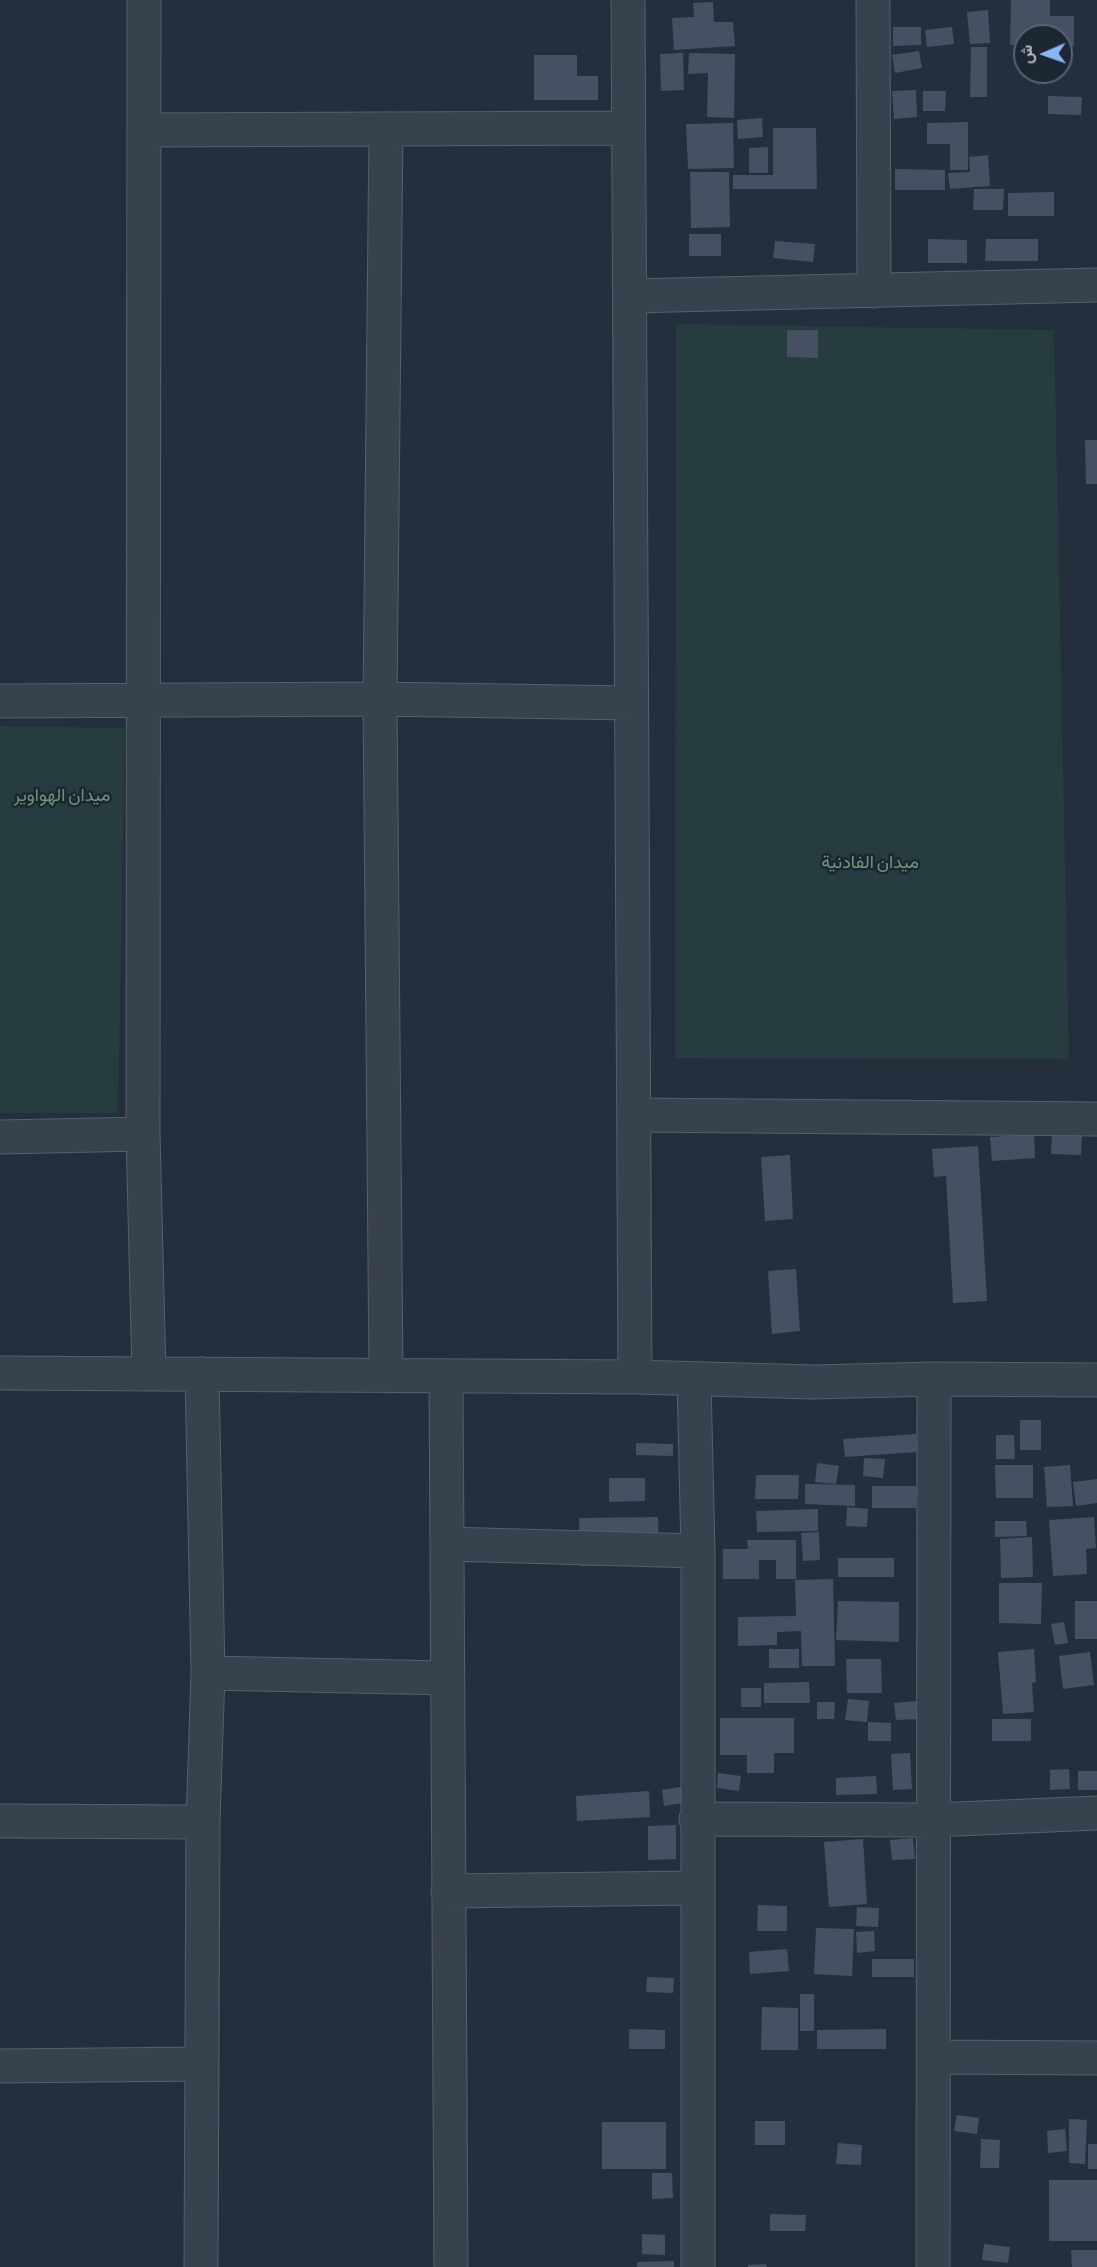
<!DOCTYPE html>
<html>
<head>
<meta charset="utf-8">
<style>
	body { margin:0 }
	#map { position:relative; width:1097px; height:2267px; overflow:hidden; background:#242f3e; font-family:"Alegreya Sans",Vazirmatn,sans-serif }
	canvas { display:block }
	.north { position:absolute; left:1013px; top:24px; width:60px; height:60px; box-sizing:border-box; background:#1d2633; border:2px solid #59626f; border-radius:50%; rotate:268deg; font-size:16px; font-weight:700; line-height:24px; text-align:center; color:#b4bcc9 }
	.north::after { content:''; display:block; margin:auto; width:21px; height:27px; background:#8ab4f8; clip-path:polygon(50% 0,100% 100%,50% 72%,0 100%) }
</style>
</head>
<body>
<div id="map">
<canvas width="1097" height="2267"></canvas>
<div class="north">ش</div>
</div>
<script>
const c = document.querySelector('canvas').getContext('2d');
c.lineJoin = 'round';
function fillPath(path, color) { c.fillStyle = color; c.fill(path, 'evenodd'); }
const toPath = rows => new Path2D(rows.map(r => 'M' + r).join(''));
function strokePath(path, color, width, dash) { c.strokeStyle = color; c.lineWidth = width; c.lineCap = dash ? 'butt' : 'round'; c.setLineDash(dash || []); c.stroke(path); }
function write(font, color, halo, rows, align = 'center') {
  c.font = font + ' "Alegreya Sans",Vazirmatn,sans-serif'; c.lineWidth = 5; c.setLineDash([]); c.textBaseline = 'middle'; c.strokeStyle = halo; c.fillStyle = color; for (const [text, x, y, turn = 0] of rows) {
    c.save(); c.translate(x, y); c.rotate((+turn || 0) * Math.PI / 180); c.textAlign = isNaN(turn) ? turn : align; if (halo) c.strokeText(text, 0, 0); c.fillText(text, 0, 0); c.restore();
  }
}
fillPath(toPath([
	[676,324,1054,330,1069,1059,675,1058],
	[0,726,125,728,118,1113,0,1113]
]), '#263c3f');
fillPath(toPath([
	[1011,0,1050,0,1050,16,1074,16,1074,46,1061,46,1061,36,1025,36,1025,45,1010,45],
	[713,2,714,22,733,22,735,46,674,50,672,18,694,17,693,3],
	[988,10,990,43,970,44,967,12],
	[893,27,921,27,921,45,893,46],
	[952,27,954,44,927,47,925,30],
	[971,47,987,47,987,97,970,97],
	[919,51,922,68,895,73,892,55],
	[683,53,684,90,661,91,660,54],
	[689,53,735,54,734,118,707,117,708,73,688,74],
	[534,55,577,55,577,76,598,76,598,100,534,100],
	[916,90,917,117,894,119,892,91],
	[923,91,946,91,945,111,923,111],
	[1048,96,1082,97,1081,115,1048,114],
	[762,118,763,137,738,139,737,120],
	[968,122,968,170,950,170,950,144,927,144,927,123],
	[733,123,734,168,688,169,686,124],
	[773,128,816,128,817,189,733,189,733,175,773,175],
	[768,147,768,173,749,173,749,148],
	[988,155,990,186,950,189,948,173,970,172,969,157],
	[895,169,945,170,945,190,895,190],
	[690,172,729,172,730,227,691,228],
	[974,189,1004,189,1003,210,973,210],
	[1054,192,1054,216,1008,216,1008,193],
	[689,234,721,234,721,256,689,256],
	[928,239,967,240,967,263,928,263],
	[986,239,1038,239,1038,261,985,261],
	[775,241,815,244,813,262,773,258],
	[787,330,818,330,818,358,787,357],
	[1085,440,1097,440,1097,484,1086,484],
	[1052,1133,1082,1135,1081,1155,1051,1154],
	[1034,1134,1035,1158,992,1161,990,1137],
	[978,1146,987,1301,953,1303,946,1176,934,1177,932,1149],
	[790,1155,793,1219,765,1221,761,1157],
	[796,1269,800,1331,772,1334,768,1271],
	[1020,1420,1041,1420,1041,1450,1020,1450],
	[916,1434,917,1452,845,1457,843,1439],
	[996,1435,1014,1435,1015,1459,996,1459],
	[636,1443,673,1444,673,1456,636,1455],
	[864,1458,885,1459,883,1478,863,1476],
	[817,1463,839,1466,836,1484,815,1482],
	[995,1465,1033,1465,1033,1498,996,1498],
	[1070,1465,1073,1506,1047,1507,1044,1467],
	[756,1475,799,1475,798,1499,755,1499],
	[609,1478,645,1478,645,1501,609,1502],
	[1097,1479,1097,1503,1076,1506,1073,1482],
	[805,1484,855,1485,855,1506,805,1504],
	[872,1486,917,1486,916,1508,872,1508],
	[847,1507,868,1509,867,1527,846,1526],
	[818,1509,818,1531,757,1532,756,1511],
	[658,1517,659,1565,580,1566,579,1518],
	[1094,1517,1096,1548,1086,1549,1087,1574,1053,1576,1049,1520],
	[995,1521,1026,1521,1027,1536,995,1537],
	[819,1532,820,1560,803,1561,801,1533],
	[1032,1537,1033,1577,1001,1578,1000,1539],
	[747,1540,796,1540,796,1579,776,1579,776,1560,759,1560,759,1579,723,1579,723,1549,748,1549],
	[838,1558,894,1558,894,1577,838,1577],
	[833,1579,835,1666,802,1666,801,1631,777,1632,777,1645,738,1646,738,1617,796,1616,795,1580],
	[999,1583,1042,1583,1041,1624,999,1623],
	[838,1601,899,1602,899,1642,836,1640],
	[1075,1601,1097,1601,1097,1639,1075,1639],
	[1064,1622,1068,1643,1055,1645,1051,1624],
	[769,1649,799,1649,799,1668,769,1668],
	[1034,1649,1036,1682,1032,1683,1034,1712,1003,1714,998,1652],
	[1090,1652,1094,1685,1063,1689,1059,1656],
	[846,1659,881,1659,882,1693,847,1693],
	[809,1682,810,1703,764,1703,764,1683],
	[741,1688,761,1688,761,1707,741,1707],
	[848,1699,869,1701,867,1722,845,1720],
	[916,1701,918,1719,896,1720,894,1703],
	[817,1702,835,1702,834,1719,817,1719],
	[720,1718,794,1718,794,1753,774,1753,774,1773,747,1773,747,1755,720,1755],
	[992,1719,1031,1719,1031,1741,992,1741],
	[868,1722,891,1723,891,1741,868,1741],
	[910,1753,912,1789,893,1790,891,1754],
	[1069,1769,1070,1789,1050,1790,1050,1770],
	[1078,1771,1097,1771,1097,1790,1078,1790],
	[718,1773,741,1776,739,1791,717,1788],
	[876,1776,877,1794,836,1795,836,1778],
	[686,1786,689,1802,664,1806,662,1790],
	[649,1791,650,1817,577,1821,576,1796],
	[676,1825,676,1859,648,1860,648,1826],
	[913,1838,915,1859,892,1860,890,1840],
	[863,1839,867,1904,829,1907,824,1842],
	[758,1905,787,1906,787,1931,757,1931],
	[857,1907,879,1908,878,1927,856,1926],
	[816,1928,854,1929,852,1976,814,1974],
	[874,1931,875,1951,857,1953,856,1932],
	[787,1949,789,1971,750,1974,749,1952],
	[872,1959,914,1959,914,1977,872,1977],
	[647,1977,674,1978,673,1993,646,1992],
	[800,1994,814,1994,814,2031,800,2031],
	[762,2007,798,2008,798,2050,761,2050],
	[629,2029,665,2030,665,2049,629,2049],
	[886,2029,886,2049,817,2049,817,2030],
	[957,2115,979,2118,977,2134,954,2131],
	[1069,2119,1087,2120,1085,2164,1069,2163],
	[755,2121,785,2121,785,2145,755,2145],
	[602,2122,666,2122,666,2169,602,2169],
	[1065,2129,1067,2151,1048,2153,1047,2131],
	[981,2139,1000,2140,999,2168,980,2168],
	[838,2143,862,2145,861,2165,836,2164],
	[1088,2144,1097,2144,1097,2169,1088,2169],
	[652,2173,672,2173,673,2198,652,2199],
	[1049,2180,1097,2180,1097,2241,1049,2241],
	[770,2214,806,2215,805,2231,770,2231],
	[642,2234,665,2235,665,2255,642,2254],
	[984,2244,1010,2247,1008,2263,982,2260],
	[1071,2250,1097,2250,1097,2267,1072,2267],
	[674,2261,674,2267,637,2267,637,2262],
	[766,2264,767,2267,748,2267,748,2265]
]), '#455162');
const minor = toPath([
	[144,0,143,1134,149,1374],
	[628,0,635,1377],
	[873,0,874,291],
	[386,129,380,699,386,1375],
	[145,130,628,128],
	[630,296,1097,285],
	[0,701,380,699,631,703],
	[634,1115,1097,1119],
	[0,1137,143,1134],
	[0,1373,635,1377,813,1382,934,1379,1097,1380],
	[446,1376,451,2267],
	[694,1380,698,1551,698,2267],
	[447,1544,698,1551],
	[208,1673,447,1678],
	[696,1819,934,1820,1097,1813],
	[0,1821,203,1822],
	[448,1891,697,1888],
	[934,2057,1097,2058],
	[0,2066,201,2064],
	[201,2267,203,1822,208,1673,202,1374],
	[933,2267,934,1379]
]);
strokePath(minor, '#565f6c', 35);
strokePath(minor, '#38414e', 33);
write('18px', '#6b9a76', '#1d2633', [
	["ميدان الهواوير",62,796],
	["ميدان الفادنية",870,863]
]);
</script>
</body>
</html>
